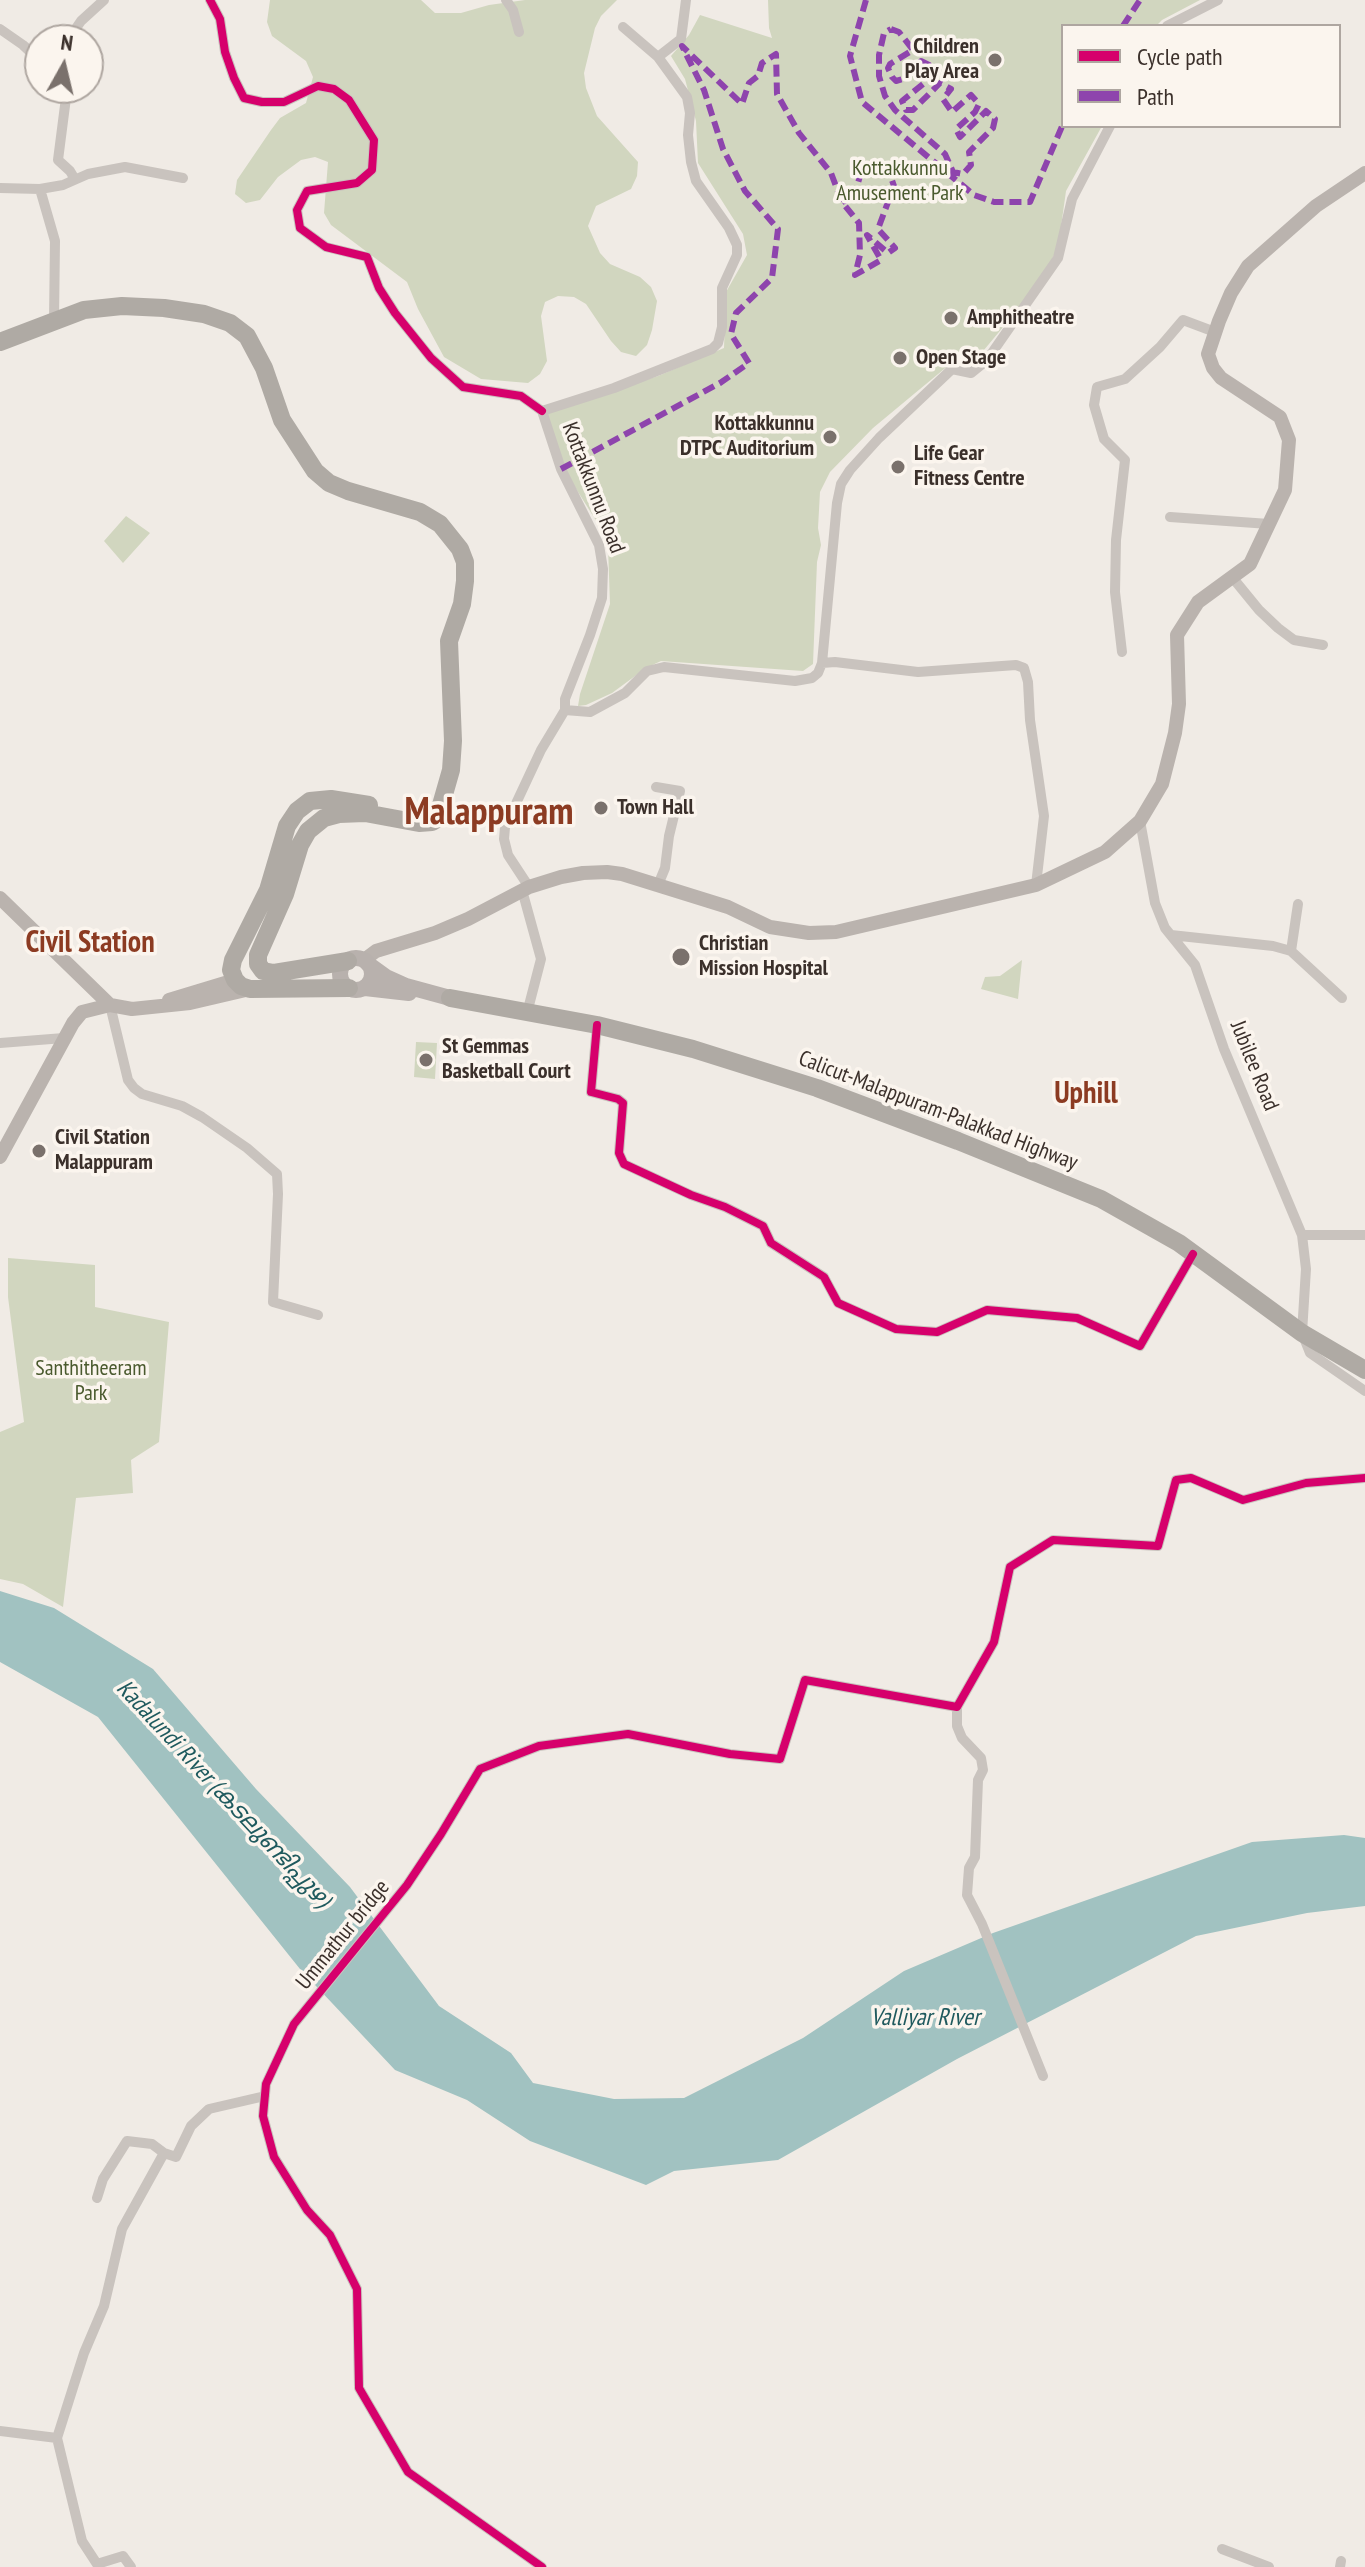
<!DOCTYPE html>
<html>
<head>
<meta charset="utf-8">
<style>
	body { margin:0 }
	#map { position:relative; width:1365px; height:2567px; overflow:hidden; background:#f0ebe5; font-family:"PT Sans Narrow",sans-serif }
	canvas { display:block }
	.legend { position:absolute; left:1061px; top:24px; width:280px; height:104px; box-sizing:border-box; background:#fbf5ee; border:2px solid #aea6a0; margin:0; padding:10px 14px; list-style:none; font-size:24px; color:#3b302b }
	.legend li { display:flex; align-items:center; gap:16px; height:40px }
	.legend b { width:40px; border:2px solid #aea6a0 }
	.north { position:absolute; left:24px; top:24px; width:80px; height:80px; box-sizing:border-box; background:#fbf5ee; border:2px solid #aea6a0; border-radius:50%; rotate:8deg; font-size:22px; font-weight:700; line-height:32px; text-align:center; color:#3b302b }
	.north::after { content:''; display:block; margin:auto; width:28px; height:36px; background:#7a716c; clip-path:polygon(50% 0,100% 100%,50% 72%,0 100%) }
</style>
</head>
<body>
<div id="map">
<canvas width="1365" height="2567"></canvas>
<ul class="legend">
<li><b style="height:10px;background:#d6006c"></b>Cycle path</li>
<li><b style="height:10px;background:#8e44ad"></b>Path</li>
</ul>
<div class="north">N</div>
</div>
<script>
const c = document.querySelector('canvas').getContext('2d');
c.lineJoin = 'round';
function fillPath(path, color) { c.fillStyle = color; c.fill(path, 'evenodd'); }
const toPath = rows => new Path2D(rows.map(r => 'M' + r).join(''));
function strokePath(path, color, width, dash) { c.strokeStyle = color; c.lineWidth = width; c.lineCap = dash ? 'butt' : 'round'; c.setLineDash(dash || []); c.stroke(path); }
function write(font, color, halo, rows, align = 'center') {
  c.font = font + ' "PT Sans Narrow","Noto Sans Malayalam",sans-serif'; c.lineWidth = 7; c.setLineDash([]); c.textBaseline = 'middle'; c.strokeStyle = halo; c.fillStyle = color; for (const [text, x, y, turn = 0] of rows) {
    c.save(); c.translate(x, y); c.rotate((+turn || 0) * Math.PI / 180); c.textAlign = isNaN(turn) ? turn : align; if (halo) c.strokeText(text, 0, 0); c.fillText(text, 0, 0); c.restore();
  }
}
fillPath(toPath([
	[270,0,421,0,435,13,461,13,489,5,525,0,617,0,601,16,595,28,584,73,586,88,597,116,638,162,637,176,631,189,596,206,588,226,600,253,610,264,640,277,651,287,657,301,652,330,647,345,636,356,621,352,611,341,586,304,574,297,558,296,545,302,541,316,547,361,540,374,528,383,481,379,444,357,418,309,407,282,331,225,324,213,328,162,315,157,301,160,278,177,260,200,246,203,235,194,237,180,271,130,280,118,306,103,313,77,306,61,272,36,267,22],
	[768,0,1200,0,1162,20,1156,26,1063,26,1063,126,1102,126,1066,191,1058,248,1038,285,979,356,967,350,873,428,830,472,820,492,818,528,821,545,817,562,813,664,803,671,661,661,646,668,612,693,586,705,578,706,580,694,610,604,608,547,595,519,563,468,545,413,658,376,724,348,726,292,747,255,743,234,698,163,696,121,685,79,671,56,689,35,700,15,772,38,769,28],
	[126,516,150,533,123,563,104,541],
	[1022,960,1018,999,981,989,985,977,1000,976],
	[416,1042,437,1043,435,1079,414,1077],
	[8,1258,95,1265,95,1307,169,1322,159,1442,131,1460,133,1493,76,1498,63,1607,23,1584,0,1579,0,1432,24,1422,8,1297]
]), '#d1d6bf');
fillPath(toPath([
	[0,1591,54,1608,153,1669,256,1789,350,1887,439,2006,511,2053,533,2083,614,2099,684,2098,803,2038,904,1971,993,1933,1252,1842,1344,1835,1365,1838,1365,1906,1307,1913,1196,1936,957,2059,778,2160,674,2171,646,2185,530,2141,467,2100,395,2070,300,1969,98,1717,0,1662]
]), '#a1c2c1');
strokePath(toPath([
	[210,0,220,19,225,52,234,78,244,98,262,102,284,102,318,86,334,89,349,100,374,140,372,170,357,183,307,191,297,210,300,228,326,247,367,257,379,288,395,313,431,358,463,387,521,396,542,411],
	[506,0,513,10,519,32],
	[1167,26,1218,0],
	[0,29,23,45,40,61],
	[68,40,81,21,104,0],
	[658,57,681,39,686,0],
	[72,181,88,174,125,167,183,178],
	[0,188,40,189],
	[54,320,55,241,40,189,63,185,72,181,73,176,70,171,58,160,67,90,65,88],
	[542,411,614,388,712,349,718,343,722,327,722,288,737,255,737,245,729,228,696,181,691,162,688,135,690,113,687,97,658,57,623,27],
	[1170,517,1269,524],
	[1232,577,1259,610,1278,628,1294,640,1323,645],
	[1122,652,1115,592,1116,540,1125,460,1104,439,1094,405,1097,387,1125,379,1160,347,1183,320,1215,332],
	[822,663,837,503,841,484,850,470,879,438,952,369,971,373,987,360,1058,258,1072,199,1110,126],
	[565,710,590,712,625,693,647,671,664,667,795,681,812,678,818,673,822,663,835,662,918,672,1016,665,1024,668,1028,682,1030,720,1044,816,1036,885],
	[656,787,680,791,669,836,665,868,658,885],
	[1140,821,1155,903,1165,928,1195,965,1224,1049,1302,1235,1306,1269,1302,1333,1310,1353,1365,1391],
	[529,887,508,855,504,839,505,827,541,750,565,710,565,699,590,635,602,598,603,569,599,545,561,469,542,411],
	[522,890,541,959,527,1013],
	[1171,935,1273,946,1291,951,1342,998],
	[1291,951,1298,904],
	[110,1005,128,1080,134,1088,142,1094,182,1106,202,1117,247,1148,277,1174,278,1194,273,1302,318,1315],
	[597,1025,591,1092,618,1099,623,1103,619,1153,624,1164,691,1195,725,1207,763,1226,771,1243,824,1277,838,1303,896,1329,937,1332,987,1310,1077,1318,1140,1346,1193,1254],
	[0,1043,64,1038],
	[1302,1235,1365,1235],
	[957,1707,957,1726,962,1738,981,1758,983,1770,978,1780,975,1857,969,1868,967,1895,982,1924,1043,2076],
	[97,2198,103,2179,127,2141,152,2144,164,2153],
	[0,2431,57,2438,84,2353,104,2306,122,2229,164,2153,176,2157,191,2126,209,2109,265,2096],
	[57,2438,82,2541,97,2564,123,2556,131,2567],
	[1222,2549,1269,2567],
	[542,2567,408,2472,359,2388,357,2289,330,2235,307,2210,274,2157,263,2116,266,2084,294,2024,407,1885,441,1834,480,1769,539,1746,628,1734,730,1754,780,1759,805,1680,957,1707,994,1642,1010,1567,1053,1540,1158,1546,1176,1480,1191,1478,1243,1500,1306,1483,1365,1478],
	[1340,2567,1341,2561]
]), '#c9c3be', 10);
strokePath(toPath([
	[0,898,110,1005,132,1009,190,1003,250,989],
	[364,960,376,951,435,933,468,919,529,887,561,877,583,873,607,872,622,874,728,907,770,927,809,933,836,932,1036,885,1105,852,1140,821,1162,784,1175,733,1179,704,1177,635,1198,602,1250,564,1285,490,1289,440,1280,417,1221,378,1213,368,1208,354,1219,321,1231,293,1248,266,1316,206,1365,173],
	[169,1000,235,980],
	[0,1157,73,1023,82,1012,110,1005]
]), '#bab3ae', 14);
strokePath(toPath([
	'340 974a16 16 0 1 1 32 0a16 16 0 1 1-32 0Z',
	[368,964,386,977,406,986,450,998],
	[365,988,409,993]
]), '#b8b1ad', 16);
strokePath(toPath([
	[0,342,84,310,122,306,164,308,204,314,230,323,247,336,264,368,282,420,315,471,329,483,348,491,420,512,440,524,460,549,465,562,465,581,462,604,449,641,453,741,451,770,437,819,432,822,419,823,365,813,339,814,324,818,308,831,300,845,285,894,258,955,258,964,263,971,274,973,348,961],
	[349,988,250,989,241,986,235,980,231,970,233,960,268,890,287,826,297,811,310,801,331,799,369,805],
	[450,998,597,1025,693,1049,817,1088,958,1141,1101,1199,1179,1243,1302,1333,1365,1370]
]), '#afaaa4', 18);
strokePath(toPath([
	[866,0,850,56,862,102,974,195,994,202,1030,202,1063,124],
	[1123,26,1140,0],
	[891,29,899,32,913,50,890,64,888,68,892,77,896,81,903,79,921,61,929,65,933,73,927,81,902,101,906,110,913,110,940,83,951,89,943,99,952,112,971,95,979,104,975,112,956,129,960,137,986,111,995,119,993,128,969,152,971,165,963,174,953,172,945,154,895,110,885,96,879,76,879,55,884,33,891,29],
	[561,469,720,383,749,363,731,334,736,313,772,278,778,229,745,191,723,149,704,90,682,46,742,104,749,83,758,76,762,63,776,54,777,94,799,133,831,173,842,202,859,223,860,255,855,275,881,260,867,235,888,253,895,248,878,229,894,186,887,166,862,169,854,197,842,202]
]), '#8e44ad', 6, [12, 6]);
strokePath(toPath([
	[210,0,220,19,225,52,234,78,244,98,262,102,284,102,318,86,334,89,349,100,374,140,372,170,357,183,307,191,297,210,300,228,326,247,367,257,379,288,395,313,431,358,463,387,521,396,542,411],
	[597,1025,591,1092,618,1099,623,1103,619,1153,624,1164,691,1195,725,1207,763,1226,771,1243,824,1277,838,1303,896,1329,937,1332,987,1310,1077,1318,1140,1346,1193,1254],
	[542,2567,408,2472,359,2388,357,2289,330,2235,307,2210,274,2157,263,2116,266,2084,294,2024,407,1885,441,1834,480,1769,539,1746,628,1734,730,1754,780,1759,805,1680,957,1707,994,1642,1010,1567,1053,1540,1158,1546,1176,1480,1191,1478,1243,1500,1306,1483,1365,1478]
]), '#d6006c', 8);
for (const [x, y, r, color] of [
	[995,60,8,"#7a716c"],
	[951,318,8,"#7a716c"],
	[900,358,8,"#7a716c"],
	[830,437,8,"#7a716c"],
	[898,467,8,"#7a716c"],
	[601,808,8,"#7a716c"],
	[681,957,10,"#7a716c"],
	[426,1060,8,"#7a716c"],
	[39,1151,8,"#7a716c"]
]) { const dot = new Path2D(); dot.arc(x, y, r, 0, 2 * Math.PI); c.fillStyle = color; c.fill(dot); strokePath(dot, '#fbf5ee', 3); }
write('bold 22px', '#3b302b', '#fbf5ee', [
	["Children",979,47,"right"],
	["Play Area",979,72,"right"],
	["Amphitheatre",967,318],
	["Open Stage",916,358],
	["Kottakkunnu",814,424,"right"],
	["DTPC Auditorium",814,449,"right"],
	["Life Gear",914,454],
	["Fitness Centre",914,479],
	["Town Hall",617,808],
	["Christian",699,944],
	["Mission Hospital",699,969],
	["St Gemmas",442,1047],
	["Basketball Court",442,1072],
	["Civil Station",55,1138],
	["Malappuram",55,1163]
], 'left');
write('22px', '#4a5a2e', '#fbf5ee', [
	["Kottakkunnu",900,169],
	["Amusement Park",900,194],
	["Santhitheeram",91,1369],
	["Park",91,1394]
]);
write('22px', '#3b302b', '#fbf5ee', [
	["Kottakkunnu Road",593,488,69],
	["Jubilee Road",1254,1066,68],
	["Calicut-Malappuram-Palakkad Highway",938,1111,21],
	["Ummathur bridge",343,1935,-51]
]);
write('italic 24px', '#1f5a5e', '#fbf5ee', [
	["Kadalundi River (കടലുണ്ടിപ്പുഴ)",223,1794,47],
	["Valliyar River",925,2018]
]);
write('bold 30px', '#8c3b22', '#fbf5ee', [
	["Civil Station",90,943],
	["Uphill",1086,1094]
]);
write('bold 38px', '#8c3b22', '#fbf5ee', [
	["Malappuram",489,813]
]);
</script>
</body>
</html>
